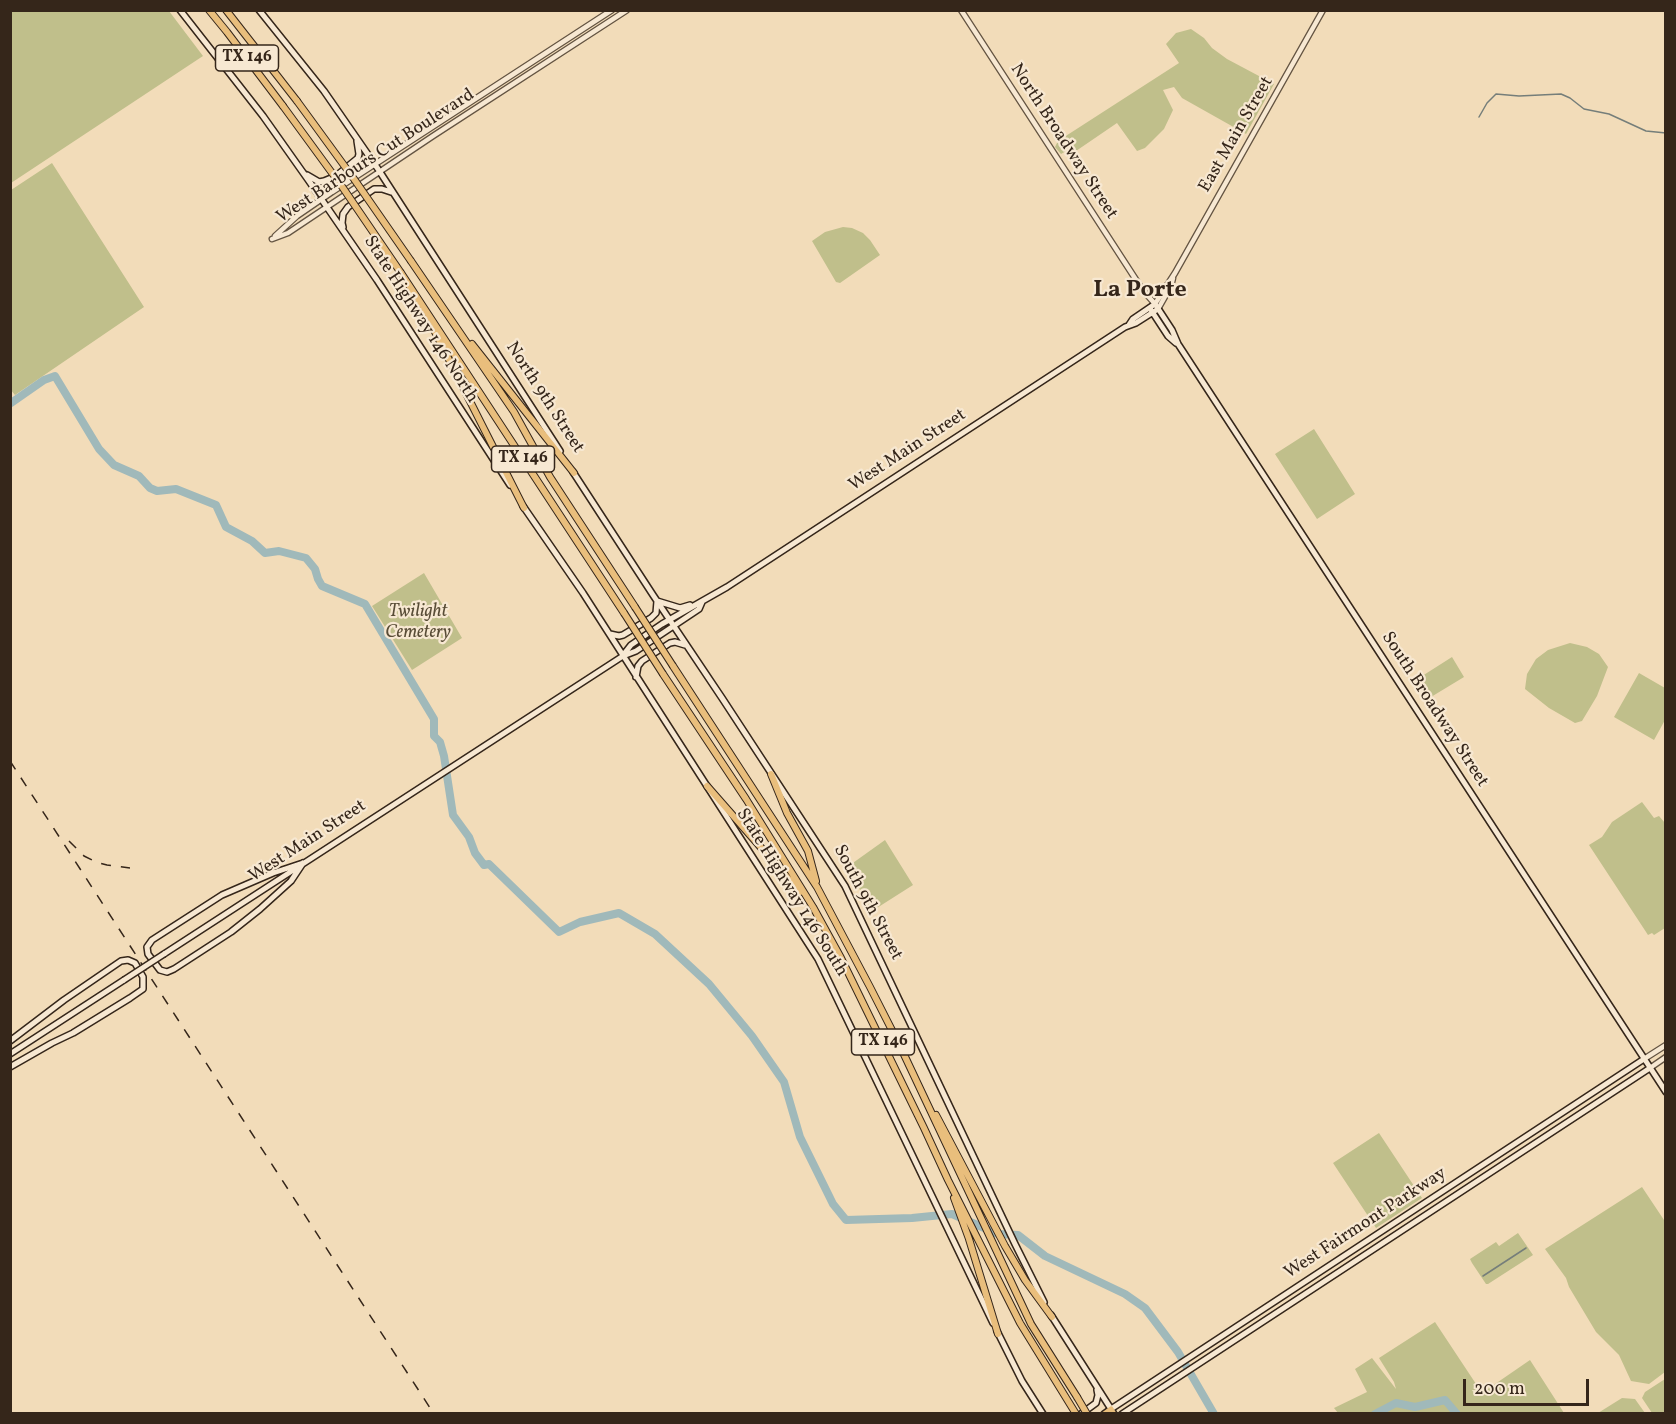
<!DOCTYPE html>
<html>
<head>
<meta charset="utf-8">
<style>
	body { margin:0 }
	#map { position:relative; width:1676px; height:1424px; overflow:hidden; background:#f2dcb9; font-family:Vollkorn,serif }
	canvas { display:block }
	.frame { position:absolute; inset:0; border:12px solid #35261a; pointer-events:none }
	.scale { position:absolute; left:1463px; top:1379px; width:126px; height:27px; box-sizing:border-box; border:3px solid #35261a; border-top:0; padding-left:8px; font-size:18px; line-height:21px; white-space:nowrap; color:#35261a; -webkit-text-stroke:4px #f7e8d2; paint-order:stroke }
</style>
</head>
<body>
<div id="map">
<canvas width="1676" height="1424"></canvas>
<div class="frame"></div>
<div class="scale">200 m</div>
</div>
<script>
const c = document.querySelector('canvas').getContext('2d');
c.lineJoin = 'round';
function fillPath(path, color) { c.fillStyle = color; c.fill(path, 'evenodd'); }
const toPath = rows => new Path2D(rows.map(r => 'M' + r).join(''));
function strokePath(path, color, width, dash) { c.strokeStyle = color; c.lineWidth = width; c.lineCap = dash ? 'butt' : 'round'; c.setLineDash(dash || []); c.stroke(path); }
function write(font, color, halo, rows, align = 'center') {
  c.font = font + ' Vollkorn,serif'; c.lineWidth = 4.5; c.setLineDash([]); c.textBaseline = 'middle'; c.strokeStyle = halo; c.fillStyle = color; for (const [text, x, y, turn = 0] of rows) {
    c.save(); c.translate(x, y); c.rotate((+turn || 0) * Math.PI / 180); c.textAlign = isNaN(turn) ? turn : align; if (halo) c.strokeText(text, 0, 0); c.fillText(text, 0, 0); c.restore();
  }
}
fillPath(toPath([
	[11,10,169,11,203,56,11,183],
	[1191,29,1204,38,1212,48,1227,59,1274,84,1246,134,1182,98,1174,87,1163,90,1173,110,1164,129,1145,148,1137,151,1117,123,1076,151,1073,147,1061,154,1055,147,1058,141,1179,63,1166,44,1176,33],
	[52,163,144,307,15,395,10,389,11,190],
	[843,227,852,228,863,233,870,240,880,255,840,283,836,282,812,241,825,232],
	[1314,429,1355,494,1317,519,1275,454],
	[424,573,462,638,412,670,372,606],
	[1570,643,1587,647,1599,654,1608,667,1597,696,1582,721,1575,723,1549,708,1525,689,1527,674,1536,659,1548,650],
	[1452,657,1464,677,1431,697,1419,678],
	[1639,673,1665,688,1665,720,1654,740,1614,717],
	[1642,802,1654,818,1659,816,1665,823,1665,928,1654,935,1652,933,1648,935,1589,845,1602,837,1612,822],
	[885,840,913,885,869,913,850,865],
	[1379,1133,1422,1198,1376,1228,1333,1163],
	[1642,1187,1666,1223,1665,1372,1649,1384,1631,1381,1619,1355,1596,1332,1569,1287,1566,1278,1545,1249],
	[1518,1233,1533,1255,1488,1284,1486,1284,1472,1263,1470,1259,1496,1242,1499,1246],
	[1435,1322,1482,1393,1530,1360,1564,1413,1338,1413,1334,1408,1367,1392,1355,1369,1372,1358,1396,1389,1394,1382,1379,1358],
	[1665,1379,1665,1413,1652,1413,1642,1398,1645,1392],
	[1622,1398,1635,1399,1645,1413,1598,1413]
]), '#c0bf8b');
strokePath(toPath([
	[1479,117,1487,103,1496,94,1519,96,1561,94,1570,98,1584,109,1609,114,1646,131,1666,133],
	[1483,1276,1526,1248]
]), '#757e7a', 1.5);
strokePath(toPath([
	[11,403,44,380,55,376,99,449,114,465,139,476,150,488,157,491,176,489,216,505,226,527,252,541,265,553,279,551,306,558,315,569,318,579,322,586,365,604,434,719,434,736,440,742,444,756,453,815,469,837,475,853,484,865,489,864,559,932,580,922,619,913,655,934,709,984,752,1036,784,1082,800,1137,833,1204,846,1220,912,1218,952,1214,998,1234,1018,1235,1045,1256,1125,1294,1145,1308,1178,1352,1214,1414],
	[1375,1414,1396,1403,1415,1407,1445,1400,1457,1414]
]), '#a0b9ba', 8);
const tertiary = toPath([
	[961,10,1142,289,1155,304,1175,273,1323,10],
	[275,236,297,216,332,192,612,10],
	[272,239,288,233,433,136,627,10],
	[1158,309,1171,286,1173,278],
	[1644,1059,1666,1045],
	[1650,1068,1666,1057]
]);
const secondary = toPath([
	[180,10,263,116,309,181,377,280,510,485],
	[259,10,324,91,378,169,560,451],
	[307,175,319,182,324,181,336,176,358,158,359,154,357,141],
	[343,227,342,223,343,214,348,207,374,189,382,189,391,192],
	[1151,310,1168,336,1176,343],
	[1129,325,1133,319,1155,304,1172,330,1178,344,1666,1092],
	[573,472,653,595,722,698,845,886,1015,1244,1044,1302],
	[523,506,583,593,818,959,993,1323],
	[610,634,619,636,623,635,651,618,656,613,657,601,680,608,690,605],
	[624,654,631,645,662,624,727,587,1125,327,1136,323,1158,309],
	[636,677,638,666,642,661,670,643,675,642,685,645],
	[303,863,291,881,260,909,231,932,174,969,167,972,160,970,148,954,147,947,152,940,222,895,273,873,303,863],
	[164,954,623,656,636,651,699,609,702,602],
	[10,1041,64,1000,121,961,128,960,135,963,143,977,143,989,130,998,73,1033,52,1043,10,1067],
	[10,1054,124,980],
	[1051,1315,1111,1409,1644,1059],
	[997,1331,1022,1381,1043,1414],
	[1081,1414,1096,1403,1098,1395,1097,1390],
	[1122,1414,1650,1068]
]);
const primary = toPath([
	[1104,1414,1111,1409,1114,1414]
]);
const motorway = toPath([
	[209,10,227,32,283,106],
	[226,10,297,101],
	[411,261,514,412,550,477,635,607],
	[401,273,624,613],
	[435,332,524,508],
	[472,344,574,473],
	[673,666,817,887,870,987,900,1046,1031,1324,1077,1397],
	[663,674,746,799,813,907,841,958,924,1128,948,1180,1020,1323,1076,1414],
	[771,774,787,813,808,851,816,881],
	[707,786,800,892],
	[936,1115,1005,1246,1025,1280,1052,1317],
	[954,1198,969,1239,998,1334]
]);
strokePath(tertiary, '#645442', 7);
strokePath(secondary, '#35261a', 8);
strokePath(primary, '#35261a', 8);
strokePath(motorway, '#35261a', 8);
strokePath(tertiary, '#f7e8d2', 4.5);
strokePath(secondary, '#f7e8d2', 5);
strokePath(primary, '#e9be7c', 5);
strokePath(motorway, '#e9be7c', 6);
strokePath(toPath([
	[10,761,434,1414],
	[69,841,84,856,96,862,107,865,130,868]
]), '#35261a', 1.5, [10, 10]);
const secondaryBridge = toPath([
	[124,980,164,954]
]);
const motorwayBridge = toPath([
	[297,101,354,179,411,261],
	[283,106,343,188,401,273],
	[635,607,673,666],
	[624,613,663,674],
	[1077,1397,1087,1414]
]);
strokePath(secondaryBridge, '#35261a', 8, []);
strokePath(motorwayBridge, '#35261a', 8, []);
strokePath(secondaryBridge, '#f7e8d2', 5);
strokePath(motorwayBridge, '#e9be7c', 6);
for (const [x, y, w] of [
	[247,58,63],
	[523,459,63],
	[883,1042,63]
]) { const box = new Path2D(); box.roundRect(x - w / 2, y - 13, w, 26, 4.5); c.fillStyle = '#f7e8d2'; c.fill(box); strokePath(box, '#35261a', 1.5); }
write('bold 16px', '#35261a', null, [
	["TX 146",247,58],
	["TX 146",523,459],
	["TX 146",883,1042]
]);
write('18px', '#35261a', '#f7e8d2', [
	["East Main Street",1237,135,-60],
	["North Broadway Street",1063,142,57],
	["West Barbours Cut Boulevard",376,157,-33],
	["State Highway 146 North",420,320,57],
	["North 9th Street",544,398,57],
	["West Main Street",908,451,-33],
	["South Broadway Street",1434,710,57],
	["West Main Street",308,842,-33],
	["State Highway 146 South",791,893,58],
	["South 9th Street",867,903,62],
	["West Fairmont Parkway",1366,1224,-33]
]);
write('italic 18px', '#584c36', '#f7e8d2', [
	["Twilight",418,613],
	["Cemetery",418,634]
]);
write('bold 24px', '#35261a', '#f7e8d2', [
	["La Porte",1140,292]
]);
</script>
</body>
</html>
